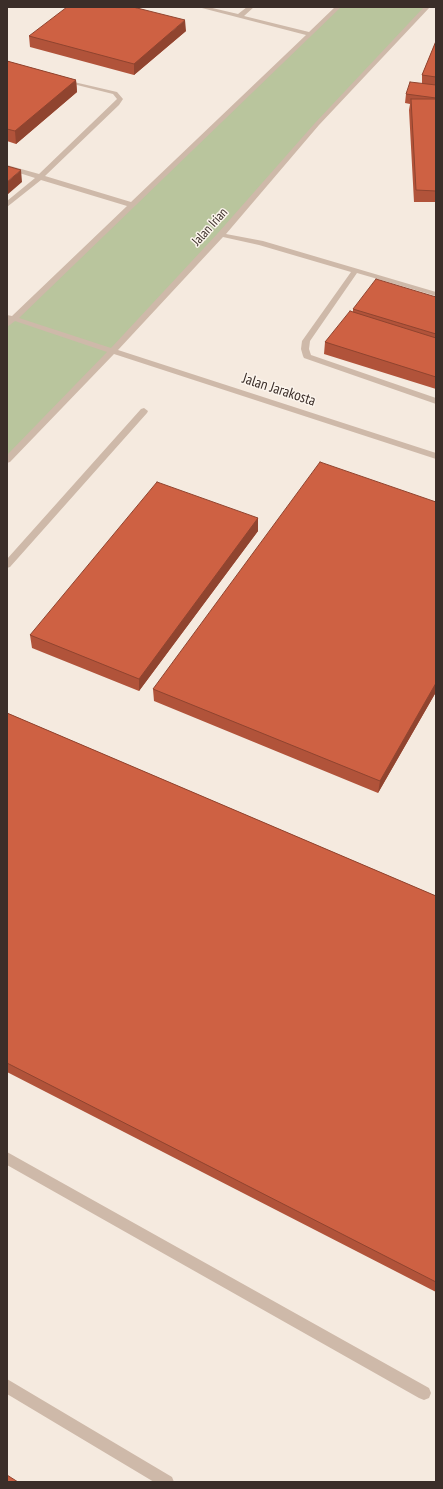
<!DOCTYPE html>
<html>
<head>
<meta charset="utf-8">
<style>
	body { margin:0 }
	#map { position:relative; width:443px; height:1489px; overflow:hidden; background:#f5eadf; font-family:"PT Sans Narrow",sans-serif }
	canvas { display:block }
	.frame { position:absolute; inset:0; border:8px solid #3b2e29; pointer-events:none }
</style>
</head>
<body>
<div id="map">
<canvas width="443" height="1489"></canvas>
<div class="frame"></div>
</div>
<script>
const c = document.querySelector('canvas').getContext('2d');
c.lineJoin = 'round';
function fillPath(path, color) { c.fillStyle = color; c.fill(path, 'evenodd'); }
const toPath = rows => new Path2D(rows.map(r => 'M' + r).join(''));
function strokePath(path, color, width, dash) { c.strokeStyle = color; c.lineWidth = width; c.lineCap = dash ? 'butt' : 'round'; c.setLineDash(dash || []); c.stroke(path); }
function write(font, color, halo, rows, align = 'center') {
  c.font = font + ' "PT Sans Narrow",sans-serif'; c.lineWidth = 3; c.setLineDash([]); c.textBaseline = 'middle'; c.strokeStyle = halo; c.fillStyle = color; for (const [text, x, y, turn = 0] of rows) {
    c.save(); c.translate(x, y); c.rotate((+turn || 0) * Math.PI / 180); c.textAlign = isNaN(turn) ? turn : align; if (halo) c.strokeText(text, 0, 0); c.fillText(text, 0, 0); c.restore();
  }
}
fillPath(toPath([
	[338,7,427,7,317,124,221,235,7,460,7,325]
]), '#b9c59d');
fillPath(toPath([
	[198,7,208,7,238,14,247,7,254,7,244,16,309,32,335,7,341,7,19,318,111,348,218,233,315,123,424,7,430,7,319,125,226,234,263,241,436,292,436,296,357,273,310,341,309,349,311,355,436,398,436,404,304,358,303,356,301,349,302,341,351,272,259,245,223,237,118,350,436,453,436,459,114,354,10,462,7,463,7,455,107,352,15,321,7,327,7,321,8,319,7,319,7,315,12,316,127,206,41,180,7,207,7,201,35,178,7,169,7,165,39,174,117,99,113,94,61,81,61,79,117,92,123,99,119,105,45,176,131,202,306,35,198,7],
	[144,408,148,411,147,413,10,567,7,568,7,559,141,409,144,408],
	[7,1152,429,1388,431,1393,429,1398,424,1400,419,1398,7,1165,7,1152],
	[7,1379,172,1477,174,1482,154,1482,7,1394,7,1379]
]), '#ceb9a9');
fillPath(toPath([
	[186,31,134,75,30,47,29,36],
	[436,41,436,202,414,202,409,110,410,104,405,103,406,94,422,84,422,75],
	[7,61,76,80,77,92,16,144,7,141],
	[436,297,436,389,324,354,325,342,353,312,353,309],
	[436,502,436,692,378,793,154,701,153,689],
	[258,518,258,531,139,691,32,648,30,635],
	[7,713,436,896,436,1292,7,1072]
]), '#b1533a');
fillPath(toPath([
	[185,20,186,31,134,75,134,64],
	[76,80,77,92,16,144,15,131],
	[21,170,22,182,7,195,7,182],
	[258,518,258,531,139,691,139,679],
	[436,683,436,692,378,793,380,781]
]), '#90442f');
const building = toPath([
	[67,7,133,7,185,20,134,64,29,36,67,7],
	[436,41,436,77,422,75,436,41],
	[7,61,76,80,15,131,7,129,7,61],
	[410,82,436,85,436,98,406,94,410,82],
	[411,99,436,99,436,191,416,190,411,99],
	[7,166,21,170,7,182,7,166],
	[376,279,436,297,436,334,353,309,376,279],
	[350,311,436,338,436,377,325,342,350,311],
	[320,462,436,502,436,683,380,781,153,689,320,462],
	[157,482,258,518,139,679,30,635,157,482],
	[7,713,436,896,436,1282,7,1063,7,713],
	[7,1475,18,1482,7,1482,7,1475]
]);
fillPath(building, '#ce6143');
strokePath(building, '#90442f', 1);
write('13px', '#3b2e29', '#fbf4ec', [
	["Jalan Irian",210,227,-48]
]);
write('15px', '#3b2e29', '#fbf4ec', [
	["Jalan Jarakosta",279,390,18]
]);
</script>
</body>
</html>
